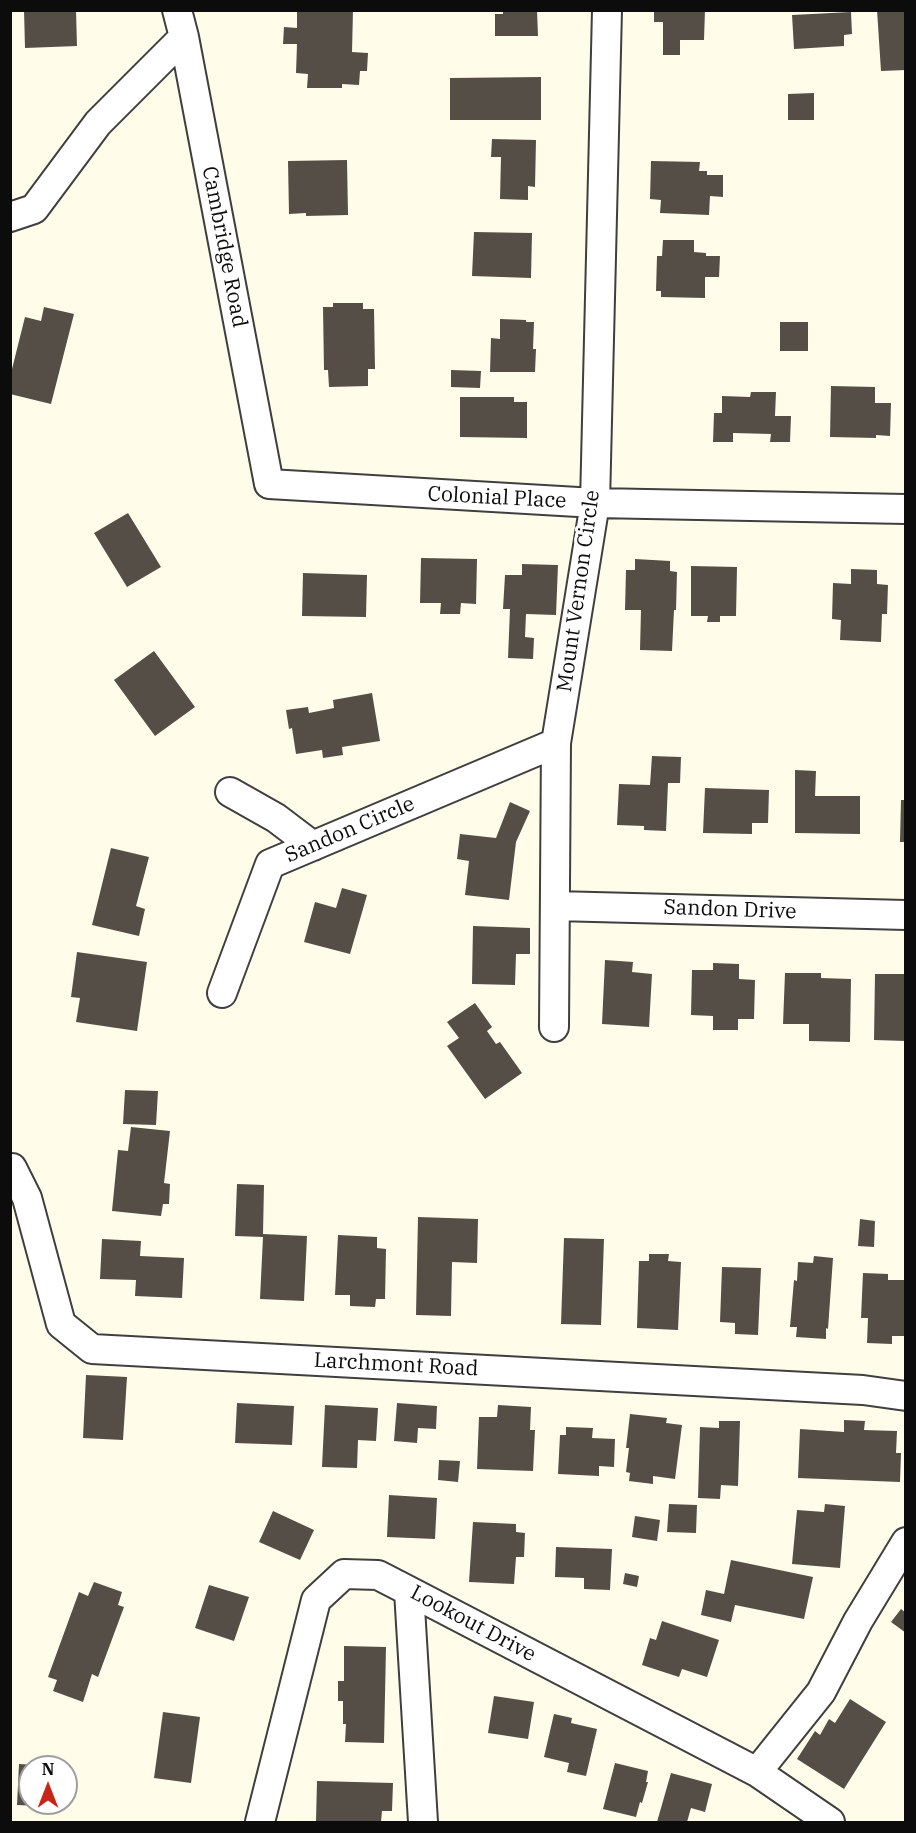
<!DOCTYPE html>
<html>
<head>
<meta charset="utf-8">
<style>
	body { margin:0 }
	#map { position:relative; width:916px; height:1833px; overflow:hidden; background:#fffdea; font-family:"IBM Plex Serif",serif }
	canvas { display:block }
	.frame { position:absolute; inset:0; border:12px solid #0c0c0c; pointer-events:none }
	.north { position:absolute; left:18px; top:1755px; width:60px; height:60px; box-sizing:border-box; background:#fff; border:2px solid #9e9e9e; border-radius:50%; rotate:0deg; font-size:16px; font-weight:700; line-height:24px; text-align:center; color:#0c0c0c }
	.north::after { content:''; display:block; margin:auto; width:21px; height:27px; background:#c72518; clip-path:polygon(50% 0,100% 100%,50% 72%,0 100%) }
</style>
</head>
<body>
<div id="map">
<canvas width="916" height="1833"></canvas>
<div class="frame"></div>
<div class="north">N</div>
</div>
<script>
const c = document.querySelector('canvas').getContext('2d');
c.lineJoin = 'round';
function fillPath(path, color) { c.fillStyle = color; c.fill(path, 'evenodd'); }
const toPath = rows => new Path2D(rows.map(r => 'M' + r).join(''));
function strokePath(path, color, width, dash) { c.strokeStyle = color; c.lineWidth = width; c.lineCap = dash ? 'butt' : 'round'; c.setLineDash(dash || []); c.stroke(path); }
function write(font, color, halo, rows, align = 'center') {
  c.font = font + ' "IBM Plex Serif",serif'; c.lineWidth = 6; c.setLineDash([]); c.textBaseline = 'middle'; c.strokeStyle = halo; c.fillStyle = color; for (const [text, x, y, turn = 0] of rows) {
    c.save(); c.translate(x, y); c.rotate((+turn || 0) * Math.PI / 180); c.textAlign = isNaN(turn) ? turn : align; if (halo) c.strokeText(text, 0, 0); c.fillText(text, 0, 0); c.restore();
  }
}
fillPath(toPath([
	[24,10,76,10,77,46,25,48],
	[297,10,353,10,352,52,368,53,367,71,360,71,359,85,342,84,342,88,307,88,308,74,296,73,297,44,283,44,284,27,297,28],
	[503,10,537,10,538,36,495,36,495,14,503,14],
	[654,10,705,10,704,40,680,40,680,55,663,55,663,22,654,22],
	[877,10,906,10,906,70,881,71],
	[851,12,852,34,844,35,844,46,794,49,792,15],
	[541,77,541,120,450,120,450,78],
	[814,93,814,120,788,120,788,94],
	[492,139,536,140,535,187,528,186,528,200,500,199,501,157,491,157],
	[347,160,348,215,306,216,306,213,289,214,288,161],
	[651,161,700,162,699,171,707,171,707,175,723,175,723,197,710,196,709,215,660,213,661,200,650,199],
	[474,232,532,233,531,278,472,276],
	[663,240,694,240,694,252,706,253,706,256,720,256,719,277,705,277,705,298,661,297,661,291,656,291,657,256,662,256],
	[333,303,363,303,363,309,374,309,375,369,368,369,368,386,329,387,328,370,324,370,323,307,333,307],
	[44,307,74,314,51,404,10,394,10,377,25,317,41,321],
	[500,319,526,320,526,322,534,322,533,349,536,349,535,372,490,372,491,338,500,339],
	[780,322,808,322,808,351,780,351],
	[451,370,481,371,480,388,451,387],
	[831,386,875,387,875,403,891,403,890,436,876,435,876,438,830,437],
	[751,392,776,392,775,416,791,416,790,442,770,442,771,434,733,433,733,442,713,442,714,413,722,413,722,396,750,397],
	[460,397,514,397,514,402,527,402,527,438,460,437],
	[128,513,161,567,127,587,94,533],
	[421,558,477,559,476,604,461,603,460,614,440,614,441,603,420,603],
	[635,559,670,561,670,571,677,572,676,610,674,610,672,651,640,650,641,610,625,610,626,570,635,570],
	[522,564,558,565,556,615,526,614,525,637,534,638,533,659,508,658,510,609,503,609,505,575,522,575],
	[691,566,737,567,736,616,720,616,720,622,707,622,708,616,691,616],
	[851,569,877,570,877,584,888,585,887,614,882,614,881,642,840,640,841,620,832,619,833,583,851,584],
	[303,573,367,575,366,617,302,616],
	[154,651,195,707,155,736,114,680],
	[372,693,380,741,342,747,343,755,323,758,322,750,296,754,292,728,289,729,286,710,308,707,309,713,334,708,333,700],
	[652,756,681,757,680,783,668,783,666,831,644,830,644,826,617,825,619,784,650,785],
	[795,770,816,771,815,796,860,796,860,834,795,833],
	[705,788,769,790,768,823,752,823,752,834,703,833],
	[901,800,906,800,906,842,900,842],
	[510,802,530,811,516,842,509,900,465,895,469,861,457,859,460,834,496,838],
	[111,848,149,857,136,906,145,909,139,936,92,925],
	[342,888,367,895,350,954,304,942,315,902,336,908],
	[473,926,530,928,530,954,516,954,515,985,472,984],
	[77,952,147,962,137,1031,76,1022,80,998,71,997],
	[605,960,633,962,632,972,652,974,649,1027,602,1024],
	[713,963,739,964,739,979,755,980,754,1019,738,1019,738,1030,713,1030,713,1016,691,1015,692,970,713,970],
	[785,973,821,973,821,978,851,979,850,1042,809,1041,809,1024,783,1024],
	[875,974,906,974,906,1041,874,1040],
	[475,1003,492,1027,487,1031,496,1044,500,1042,522,1073,485,1099,447,1046,459,1038,447,1022],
	[125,1090,158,1091,156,1125,123,1124],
	[131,1127,170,1131,164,1183,170,1184,169,1204,163,1204,161,1216,112,1211,118,1150,128,1151],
	[237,1184,264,1185,263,1234,307,1236,304,1301,260,1299,263,1237,235,1236],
	[418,1217,478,1219,477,1263,452,1262,451,1316,416,1315],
	[860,1219,875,1221,874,1247,858,1246],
	[338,1235,377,1237,377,1248,386,1249,385,1299,376,1299,375,1307,350,1306,350,1295,335,1295],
	[564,1238,604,1239,601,1325,561,1324],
	[102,1239,141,1241,140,1256,184,1258,182,1298,135,1296,136,1280,100,1279],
	[649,1254,669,1254,668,1261,681,1262,678,1330,637,1328,639,1261,649,1261],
	[814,1256,833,1258,828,1329,826,1328,826,1339,796,1337,797,1327,790,1327,794,1280,797,1281,798,1262,813,1263],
	[722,1267,761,1268,758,1335,735,1334,735,1323,720,1322],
	[863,1273,888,1274,888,1280,906,1280,906,1336,892,1336,892,1344,867,1343,868,1318,861,1318],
	[86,1375,127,1377,123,1440,83,1438],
	[237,1403,294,1406,292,1445,235,1443],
	[397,1403,437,1406,436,1429,418,1428,417,1443,394,1441],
	[325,1405,378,1408,376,1441,358,1440,357,1468,322,1467],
	[498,1405,531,1407,530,1430,535,1430,533,1471,477,1469,479,1417,497,1417],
	[630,1414,667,1418,666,1423,682,1425,675,1479,653,1476,653,1484,629,1481,630,1473,626,1472,629,1448,626,1448],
	[844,1420,865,1421,864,1430,897,1431,896,1453,901,1453,900,1482,798,1478,800,1429,844,1432],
	[719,1421,740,1421,738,1486,721,1485,720,1499,698,1498,700,1427,719,1428],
	[566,1427,593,1428,592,1438,615,1439,614,1467,599,1466,599,1476,558,1474,560,1435,566,1435],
	[439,1460,460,1461,458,1482,438,1480],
	[389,1495,437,1498,435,1539,387,1537],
	[669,1504,697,1505,696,1533,667,1532],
	[825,1504,845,1506,840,1568,792,1564,797,1510,824,1512],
	[273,1511,314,1530,300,1560,259,1542],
	[635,1516,660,1520,657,1541,632,1537],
	[473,1522,516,1524,516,1532,525,1533,524,1557,516,1557,514,1584,469,1582],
	[556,1547,612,1549,610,1590,584,1589,584,1578,555,1577],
	[731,1560,813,1577,804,1619,735,1605,731,1622,701,1615,706,1590,724,1594],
	[625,1573,639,1576,637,1587,623,1584],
	[94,1582,122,1592,118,1605,124,1607,98,1677,92,1674,83,1702,53,1691,57,1680,48,1677,79,1592,88,1596],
	[209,1585,249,1597,234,1641,195,1628],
	[901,1609,906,1613,906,1633,891,1622],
	[662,1621,719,1640,707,1677,682,1669,679,1677,642,1665,650,1638,656,1640],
	[344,1646,386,1647,384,1743,345,1742,346,1724,343,1724,343,1701,338,1701,338,1681,344,1681],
	[494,1696,534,1702,528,1739,488,1733],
	[850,1699,886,1722,844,1789,797,1759,815,1731,820,1735,829,1719,835,1723],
	[163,1712,200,1717,191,1783,154,1778],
	[554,1714,572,1718,571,1723,597,1729,586,1776,567,1772,569,1763,544,1757],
	[615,1763,648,1771,646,1782,648,1782,642,1803,640,1802,636,1817,603,1809],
	[19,1764,36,1765,36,1767,30,1767,30,1803,64,1803,64,1807,17,1805],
	[671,1773,712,1784,705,1812,691,1808,687,1822,657,1822],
	[317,1781,393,1783,392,1811,382,1811,381,1822,316,1821]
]), '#554e47');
const minor = toPath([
	[177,10,184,37,269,484,595,503,906,509],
	[10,217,34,209,98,123,184,37],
	[230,792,276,818,313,846],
	[555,906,906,915],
	[222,993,270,864,556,743],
	[554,1027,556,743,595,503,607,10],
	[10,1168,12,1168,27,1198,61,1324,92,1349,863,1390,906,1396],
	[409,1591,423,1822],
	[757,1772,821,1692,858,1621,906,1542],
	[260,1822,316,1600,344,1574,378,1575,409,1591,757,1772,830,1822]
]);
strokePath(minor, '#3f3f3f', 32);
strokePath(minor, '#fff', 28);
write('21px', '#0c0c0c', '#fff', [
	["Cambridge Road",224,247,79],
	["Colonial Place",497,498,3],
	["Mount Vernon Circle",579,591,-82],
	["Sandon Circle",350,830,-23],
	["Sandon Drive",730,910,2],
	["Larchmont Road",396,1365,3],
	["Lookout Drive",473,1624,28]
]);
</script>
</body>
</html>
